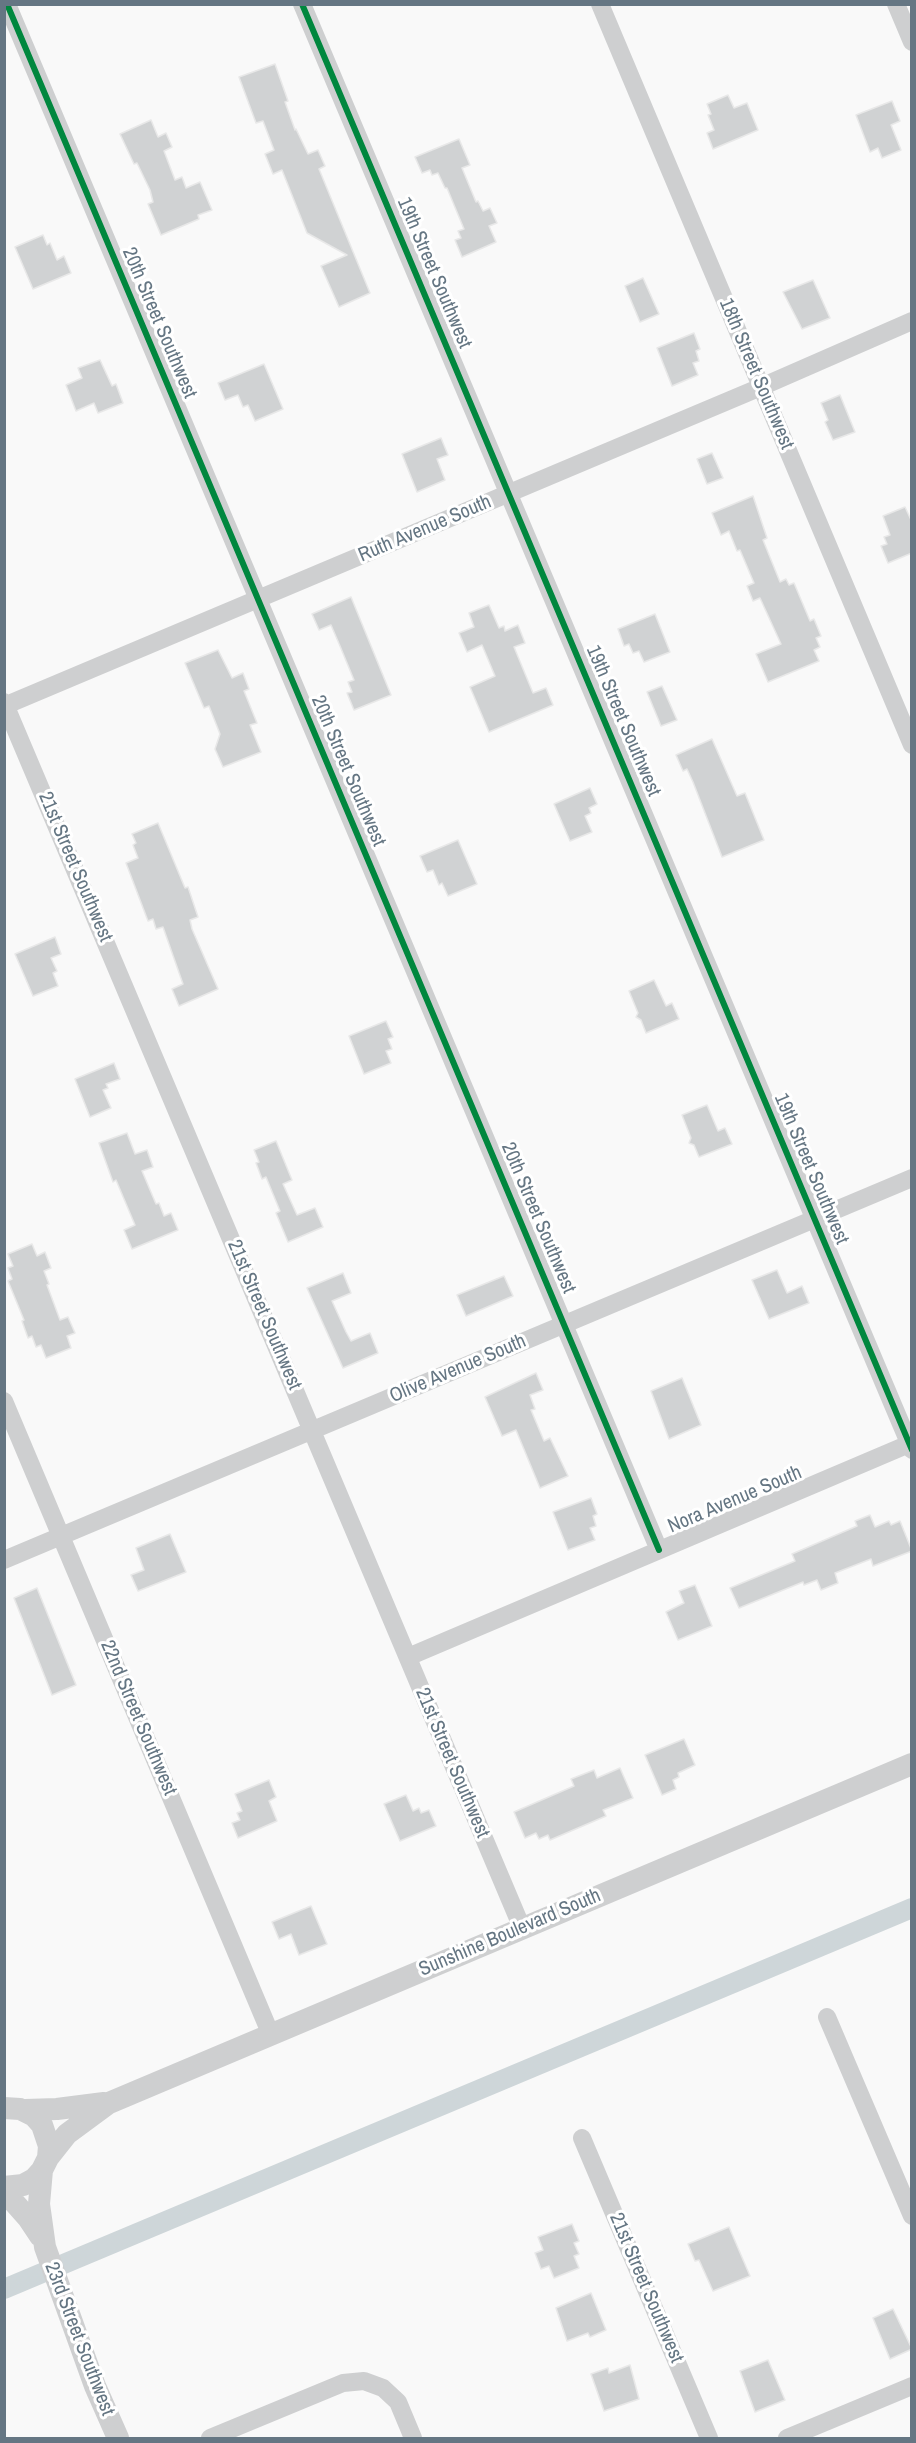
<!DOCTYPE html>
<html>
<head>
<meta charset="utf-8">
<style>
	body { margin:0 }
	#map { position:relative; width:916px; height:2443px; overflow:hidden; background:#f9f9f9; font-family:"Archivo Narrow",sans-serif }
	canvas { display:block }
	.frame { position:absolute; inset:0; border:6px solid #657683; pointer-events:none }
</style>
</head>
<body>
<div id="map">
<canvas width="916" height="2443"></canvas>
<div class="frame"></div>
</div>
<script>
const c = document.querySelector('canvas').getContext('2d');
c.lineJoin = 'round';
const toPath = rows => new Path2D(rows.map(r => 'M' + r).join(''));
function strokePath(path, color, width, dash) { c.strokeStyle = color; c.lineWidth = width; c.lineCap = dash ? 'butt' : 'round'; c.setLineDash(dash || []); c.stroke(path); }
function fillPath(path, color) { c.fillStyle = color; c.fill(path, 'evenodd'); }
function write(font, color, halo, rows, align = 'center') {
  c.font = font + ' "Archivo Narrow",sans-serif'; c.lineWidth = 6; c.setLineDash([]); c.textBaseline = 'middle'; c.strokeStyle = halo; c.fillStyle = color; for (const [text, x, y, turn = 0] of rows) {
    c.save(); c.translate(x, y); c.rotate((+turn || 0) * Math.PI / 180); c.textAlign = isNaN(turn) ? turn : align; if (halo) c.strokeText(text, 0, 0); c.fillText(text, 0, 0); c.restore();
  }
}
strokePath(toPath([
	[4,2289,912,1908]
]), '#ced6d9', 20);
const building = toPath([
	[275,64,288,101,285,102,295,130,296,129,308,154,318,150,325,166,319,169,370,293,339,307,321,266,347,255,307,233,282,170,273,174,265,154,274,150,263,121,256,123,239,77,275,64],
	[728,95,734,108,747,103,758,130,713,149,707,133,714,130,708,115,711,114,707,104,728,95],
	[892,101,900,121,891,125,901,150,882,158,878,148,870,152,856,115,892,101],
	[151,120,158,137,166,133,172,147,164,151,175,180,182,177,186,188,200,182,212,210,198,215,199,219,161,235,148,204,153,202,150,190,137,163,134,164,120,134,151,120],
	[459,139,470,165,462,168,476,202,478,201,483,211,490,208,497,223,489,226,496,242,462,257,455,240,461,238,458,231,464,229,447,188,445,188,438,173,432,175,430,170,422,173,415,157,459,139],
	[43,235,47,245,50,243,57,260,64,256,71,273,33,289,15,247,43,235],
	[643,278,659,314,640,322,625,286,643,278],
	[813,280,830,318,802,329,783,292,813,280],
	[694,333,700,349,696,351,699,361,693,363,698,375,672,386,657,348,694,333],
	[100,360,112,386,116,384,123,403,98,413,94,403,76,411,66,385,82,378,78,368,100,360],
	[264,364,283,409,255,421,248,405,243,407,238,395,225,400,218,383,264,364],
	[840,395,855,432,833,440,825,422,828,420,821,403,840,395],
	[441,438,448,455,437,459,445,480,417,492,402,454,441,438],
	[712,453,723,478,707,484,697,459,712,453],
	[753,496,767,538,763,540,780,582,786,579,789,585,794,583,810,621,814,619,821,636,816,638,820,647,814,650,819,661,768,682,756,654,781,644,760,598,753,601,747,586,754,583,740,550,737,551,729,531,721,535,712,513,753,496],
	[905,507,912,522,912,553,888,563,881,546,887,544,884,537,890,535,883,516,905,507],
	[351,597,391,695,354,710,347,693,352,692,348,682,354,680,340,646,331,625,319,630,312,614,351,597],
	[489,605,499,628,504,626,505,631,518,625,525,643,514,647,533,693,546,688,553,705,489,732,470,687,495,676,482,645,467,652,459,633,474,627,469,613,489,605],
	[655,614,670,652,644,662,639,651,633,653,629,644,624,646,618,629,655,614],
	[218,650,232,678,243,673,249,689,244,691,257,723,250,725,261,752,223,767,215,749,220,734,209,706,204,708,185,663,218,650],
	[662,686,677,720,661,726,647,692,662,686],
	[712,739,737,796,745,793,764,840,722,857,693,782,687,769,683,771,676,755,712,739],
	[590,788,597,804,589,808,591,813,585,816,592,832,570,841,554,804,590,788],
	[158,823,185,888,188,887,198,917,190,920,192,929,218,989,179,1006,172,989,183,984,163,927,156,929,153,919,148,921,126,863,138,858,133,845,136,843,132,834,158,823],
	[458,840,477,884,448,896,442,883,439,885,433,870,427,872,420,856,458,840],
	[55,937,61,954,51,958,57,971,53,973,58,986,33,996,15,954,55,937],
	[654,980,666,1006,672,1003,679,1019,646,1033,641,1020,636,1017,638,1013,629,991,654,980],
	[386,1021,393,1037,388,1039,392,1049,386,1051,391,1063,364,1074,349,1036,386,1021],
	[114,1063,120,1079,106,1084,108,1088,103,1090,111,1108,90,1117,75,1079,114,1063],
	[707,1105,718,1131,725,1128,732,1144,699,1157,694,1145,689,1143,691,1138,682,1115,707,1105],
	[127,1133,135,1154,147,1150,153,1167,142,1171,156,1204,159,1203,164,1216,171,1213,178,1230,132,1249,124,1230,135,1225,116,1180,113,1182,99,1143,127,1133],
	[276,1141,292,1180,283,1184,297,1215,315,1208,323,1227,288,1242,276,1213,280,1211,266,1177,262,1179,256,1163,259,1162,254,1150,276,1141],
	[32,1244,37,1256,45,1252,51,1268,44,1271,49,1284,47,1285,60,1320,68,1317,75,1333,67,1336,71,1348,46,1358,41,1345,36,1347,32,1336,28,1338,22,1321,24,1320,8,1281,12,1279,8,1268,13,1266,8,1254,32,1244],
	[777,1270,787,1293,802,1286,809,1303,769,1319,752,1280,777,1270],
	[343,1273,351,1293,332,1301,346,1332,351,1341,370,1333,378,1353,343,1368,307,1288,343,1273],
	[504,1276,513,1296,466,1316,457,1295,504,1276],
	[536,1373,543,1390,530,1395,535,1409,531,1410,544,1441,550,1438,568,1476,540,1488,516,1430,502,1436,485,1397,536,1373],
	[682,1378,701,1425,669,1439,651,1391,682,1378],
	[591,1498,597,1514,593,1516,596,1526,590,1528,595,1540,568,1550,553,1512,591,1498],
	[870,1515,875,1527,889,1521,891,1525,900,1521,912,1551,873,1566,871,1559,835,1573,838,1583,821,1590,817,1580,804,1585,803,1582,739,1608,730,1588,795,1561,792,1554,857,1526,855,1521,870,1515],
	[170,1534,186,1572,138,1591,131,1575,144,1570,136,1548,170,1534],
	[695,1585,712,1626,678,1640,666,1612,684,1603,679,1591,695,1585],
	[37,1588,76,1685,52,1695,14,1598,37,1588],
	[684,1739,695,1765,678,1773,679,1777,673,1780,676,1789,662,1795,645,1755,684,1739],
	[620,1768,633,1798,603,1810,606,1816,550,1840,548,1835,539,1839,536,1833,525,1838,514,1812,574,1786,571,1779,594,1770,597,1778,620,1768],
	[269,1780,276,1797,269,1801,277,1821,238,1838,232,1823,240,1820,237,1813,242,1811,235,1794,269,1780],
	[406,1795,413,1811,419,1808,421,1813,429,1810,436,1826,400,1841,384,1804,406,1795],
	[311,1906,327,1944,299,1955,291,1934,279,1939,272,1922,311,1906],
	[572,2224,579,2241,574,2243,579,2254,574,2256,579,2268,554,2278,549,2266,541,2269,535,2253,543,2250,538,2237,572,2224],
	[729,2227,750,2276,713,2291,699,2260,695,2261,688,2244,729,2227],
	[591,2293,606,2330,590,2337,588,2333,567,2341,556,2308,591,2293],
	[893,2309,912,2349,890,2359,873,2318,893,2309],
	[768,2360,785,2400,755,2412,740,2371,768,2360],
	[630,2365,639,2399,604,2411,591,2374,608,2368,609,2373,630,2365]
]);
fillPath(building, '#d0d2d3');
strokePath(building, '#e8e8e8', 1.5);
strokePath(toPath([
	[7,4,659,1550],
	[302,4,912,1450],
	[600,4,912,745],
	[896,4,912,42],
	[4,702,522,1928],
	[4,706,761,387,912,321],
	[4,1401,271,2035],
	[4,1560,912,1178],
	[408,1657,909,1444],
	[827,2017,912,2216],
	[582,2138,709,2438],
	[210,2438,343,2383,364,2381,383,2388,398,2402,413,2438],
	[787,2438,912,2386]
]), '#cecfd0', 18);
strokePath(toPath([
	[4,2108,20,2109,34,2116,42,2125,49,2146,48,2158,42,2170,34,2179,23,2185,4,2187],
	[25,2110,57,2109,104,2103],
	[48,2158,67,2134,109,2103,912,1764],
	[42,2170,39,2204,45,2247,95,2386,118,2438],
	[4,2191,28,2218,40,2236]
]), '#cecfd0', 22);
strokePath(toPath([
	[7,4,659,1550],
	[302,4,912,1450]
]), '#00873e', 6);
write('20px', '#657683', '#fff', [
	["19th Street Southwest",434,273,67],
	["20th Street Southwest",159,323,67],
	["18th Street Southwest",756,374,67],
	["Ruth Avenue South",425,529,-23],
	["19th Street Southwest",623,721,67],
	["20th Street Southwest",348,771,67],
	["21st Street Southwest",75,867,67],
	["19th Street Southwest",811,1169,67],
	["20th Street Southwest",538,1218,67],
	["21st Street Southwest",264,1315,67],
	["Olive Avenue South",458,1369,-23],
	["Nora Avenue South",735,1500,-23],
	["22nd Street Southwest",138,1718,67],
	["21st Street Southwest",452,1763,67],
	["Sunshine Boulevard South",510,1933,-23],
	["21st Street Southwest",646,2288,67],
	["23rd Street Southwest",79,2339,69]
]);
</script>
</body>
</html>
